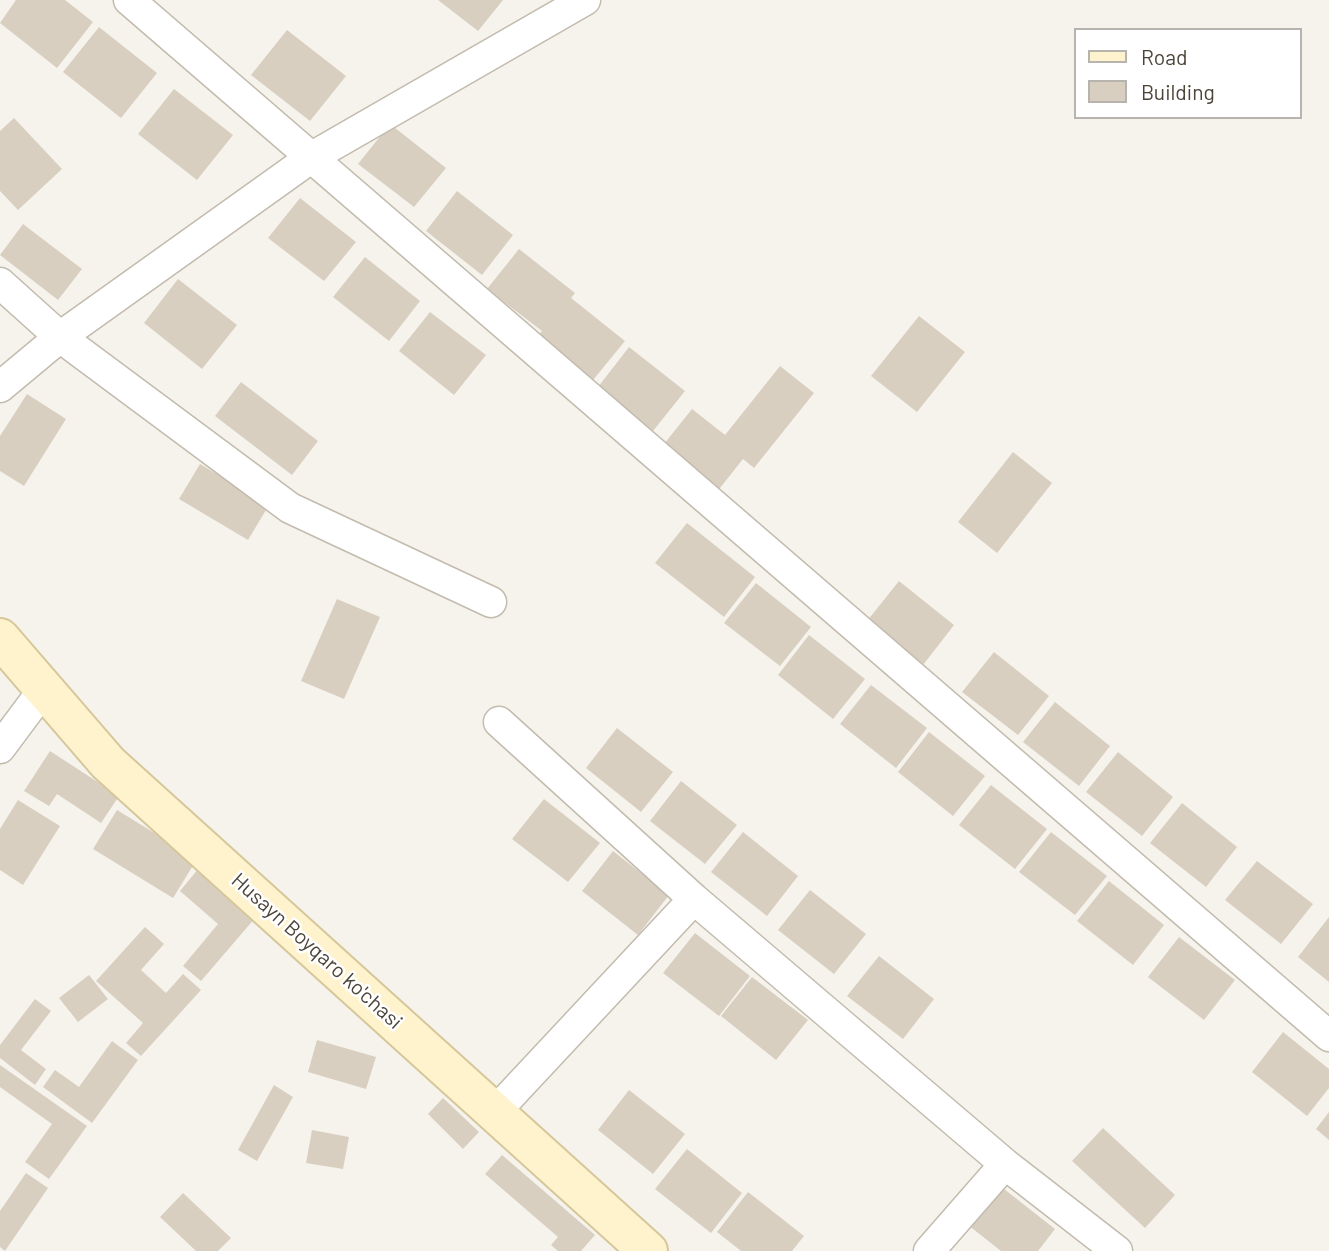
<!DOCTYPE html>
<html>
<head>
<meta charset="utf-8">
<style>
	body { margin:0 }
	#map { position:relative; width:1329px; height:1251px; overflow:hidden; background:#f6f3ec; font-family:Barlow,sans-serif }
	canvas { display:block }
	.legend { position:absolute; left:1074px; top:28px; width:228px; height:91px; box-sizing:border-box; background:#fff; border:2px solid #b7b4b0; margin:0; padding:9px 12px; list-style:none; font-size:21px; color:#4b4439 }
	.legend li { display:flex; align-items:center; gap:14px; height:35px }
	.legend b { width:35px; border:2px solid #b7b4b0 }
</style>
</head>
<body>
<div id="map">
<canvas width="1329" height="1251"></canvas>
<ul class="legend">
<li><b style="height:9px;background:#fff3cd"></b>Road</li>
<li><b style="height:19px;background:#d8cfc1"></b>Building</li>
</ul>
</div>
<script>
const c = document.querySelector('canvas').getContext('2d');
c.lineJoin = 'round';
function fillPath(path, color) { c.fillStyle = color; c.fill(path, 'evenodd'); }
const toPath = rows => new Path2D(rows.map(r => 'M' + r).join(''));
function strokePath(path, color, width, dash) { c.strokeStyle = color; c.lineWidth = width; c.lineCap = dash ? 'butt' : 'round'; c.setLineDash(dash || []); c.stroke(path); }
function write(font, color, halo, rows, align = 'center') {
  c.font = font + ' Barlow,sans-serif'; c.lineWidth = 5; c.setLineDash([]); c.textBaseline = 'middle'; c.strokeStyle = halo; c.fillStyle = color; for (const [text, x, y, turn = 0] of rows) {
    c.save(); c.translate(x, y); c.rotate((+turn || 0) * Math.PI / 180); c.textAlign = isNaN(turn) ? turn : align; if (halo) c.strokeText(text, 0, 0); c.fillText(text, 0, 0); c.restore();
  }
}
fillPath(toPath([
	[16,0,65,0,93,22,57,68,0,23],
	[438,0,503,0,478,31],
	[99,27,157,73,121,118,63,72],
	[287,30,346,76,310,121,251,75],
	[174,89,233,135,197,180,138,134],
	[14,118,62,169,18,210,0,191,0,131],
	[390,124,446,168,414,207,358,164],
	[457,191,513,235,482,275,426,231],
	[300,198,356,242,324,281,268,238],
	[23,224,82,269,58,300,0,255],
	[519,249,575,293,571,298,625,341,593,380,537,337,542,331,487,289],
	[365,257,420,301,389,341,333,297],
	[178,279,237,325,202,369,144,323],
	[430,312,486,355,454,395,399,351],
	[919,316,965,352,917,412,871,376],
	[629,347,685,391,653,431,598,387],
	[780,366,814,393,754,468,743,459,716,493,660,449,692,409,725,435],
	[241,382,318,441,292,475,215,416],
	[27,394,66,419,24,486,0,471,0,436],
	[1013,452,1052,483,997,553,958,522],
	[200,464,269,505,248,540,179,499],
	[687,523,755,577,724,617,655,563],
	[899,581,954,625,923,665,867,621],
	[756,583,811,627,780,666,724,623],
	[337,599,380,617,344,699,301,681],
	[809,635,865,679,833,719,778,675],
	[994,652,1049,696,1018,735,962,692],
	[871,685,927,728,896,768,840,724],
	[1055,702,1110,746,1079,786,1023,742],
	[617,728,673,772,641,812,586,768],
	[929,732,985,776,953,816,898,772],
	[50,751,119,796,101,823,57,794,49,806,24,791],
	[1118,752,1173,797,1142,836,1086,792],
	[681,781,737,825,705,864,650,821],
	[991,785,1047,829,1015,869,959,825],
	[544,799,600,843,568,882,512,839],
	[18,800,60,826,23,885,0,870,0,829],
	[1182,803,1237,847,1206,887,1150,843],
	[117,810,197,859,173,898,93,849],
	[743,832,798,876,767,916,711,872],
	[1051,832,1107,876,1075,915,1019,872],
	[613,851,669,895,638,935,582,891],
	[1257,861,1313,904,1281,944,1225,900],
	[199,868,256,917,201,981,183,966,218,924,180,891],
	[1109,881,1164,925,1133,965,1077,921],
	[810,890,866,934,834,974,778,930],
	[1329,917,1329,982,1298,957],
	[145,927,164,944,141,970,166,993,183,974,201,990,141,1056,126,1043,143,1023,96,981],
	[695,933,750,976,719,1016,663,973],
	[1179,937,1235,980,1204,1020,1148,977],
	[879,956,934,999,903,1039,847,996],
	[89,975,108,999,78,1022,59,998],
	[752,977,808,1020,776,1060,721,1016],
	[35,999,51,1011,21,1050,46,1069,35,1085,0,1058,0,1045],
	[1283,1032,1329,1069,1329,1088,1307,1116,1252,1072],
	[317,1040,376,1057,366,1089,308,1072],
	[112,1041,138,1060,92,1123,43,1087,55,1070,79,1087],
	[0,1065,87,1126,49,1179,25,1162,52,1124,0,1087],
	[274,1085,293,1097,257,1161,238,1150],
	[629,1090,685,1134,653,1174,598,1130],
	[443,1098,479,1132,463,1149,428,1114],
	[1329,1112,1329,1140,1316,1129],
	[1103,1128,1175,1195,1145,1228,1072,1161],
	[312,1130,349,1137,343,1169,306,1163],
	[687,1149,742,1193,711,1233,655,1189],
	[502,1155,595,1235,581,1251,558,1251,551,1245,558,1237,485,1174],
	[26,1173,48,1188,5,1251,0,1247,0,1211],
	[999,1185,1055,1229,1038,1251,1001,1251,968,1225],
	[748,1192,804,1236,792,1251,741,1251,717,1232],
	[183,1193,231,1238,218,1251,196,1251,160,1217]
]), '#d8cfc1');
const street = toPath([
	[129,0,1329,1036],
	[0,283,60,337,290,508,491,602],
	[0,387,60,337,312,157,585,0],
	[0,748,44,689],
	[694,899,1005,1164,1117,1251],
	[495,1112,694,899,499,722],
	[929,1251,1005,1164]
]);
const secondary = toPath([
	[0,638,108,763,648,1251]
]);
strokePath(street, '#c2bbae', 33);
strokePath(secondary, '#d6c79b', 42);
strokePath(street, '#fff', 30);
strokePath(secondary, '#fff3cd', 38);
write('21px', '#4b4439', '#fff', [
	["Husayn Boyqaro ko'chasi",317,951,42]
]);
</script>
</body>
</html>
